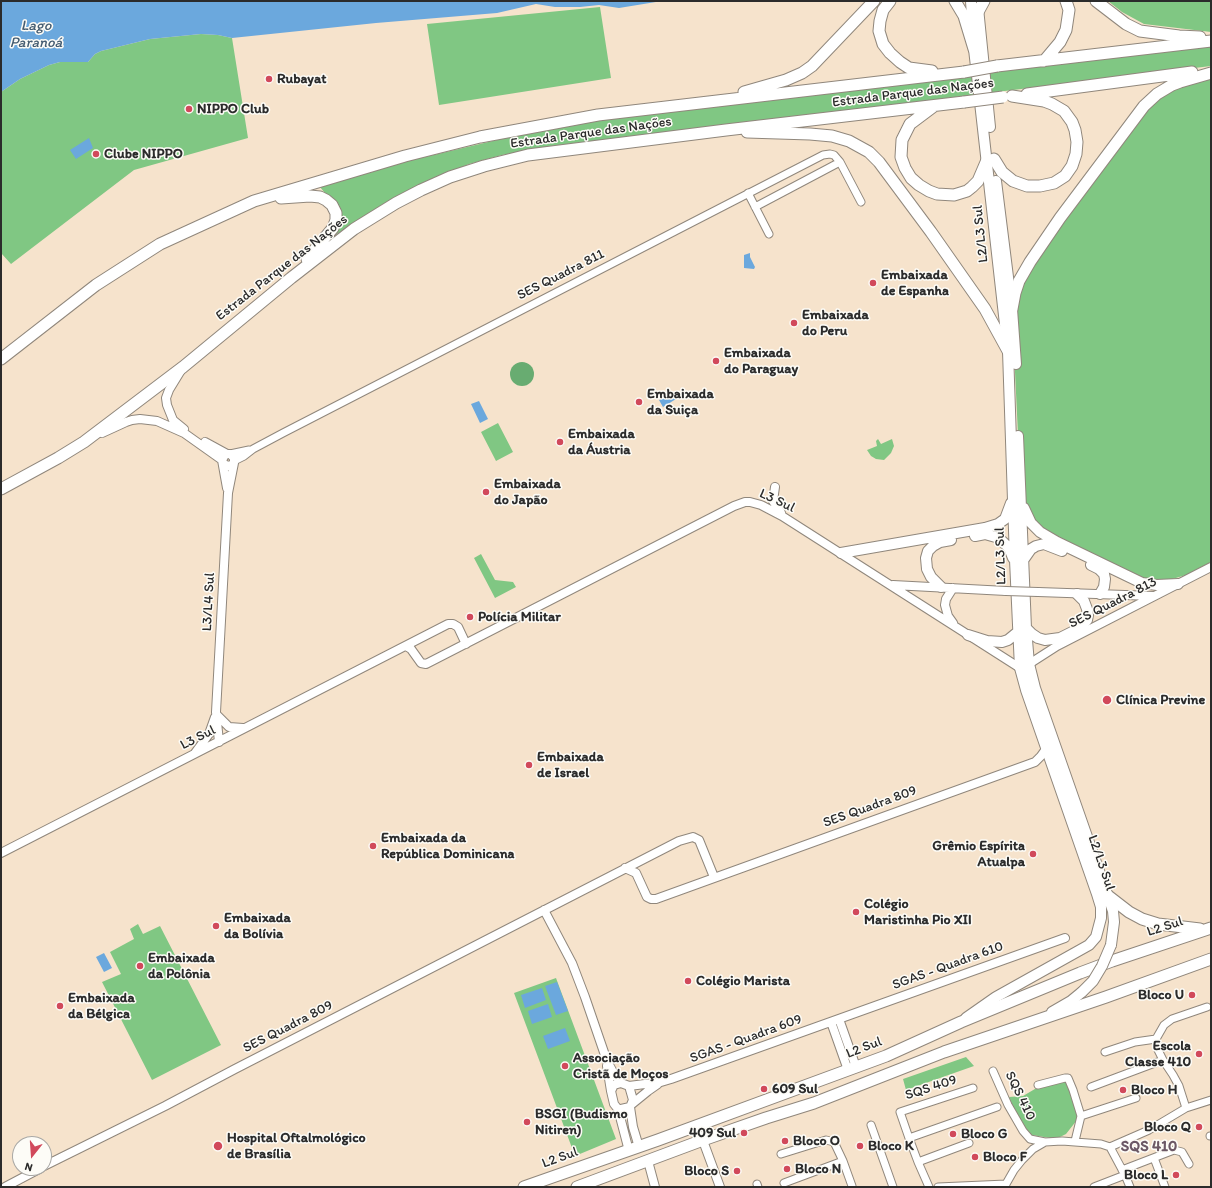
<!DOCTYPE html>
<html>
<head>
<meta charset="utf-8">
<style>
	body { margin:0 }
	#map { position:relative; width:1212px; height:1188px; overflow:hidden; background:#f6e3cc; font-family:Itim,sans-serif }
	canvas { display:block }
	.frame { position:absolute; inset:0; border:2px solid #2b2b2b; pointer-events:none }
	.north { position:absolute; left:12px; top:1136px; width:40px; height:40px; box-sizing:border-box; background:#fdfcf7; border:1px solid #a9a8a5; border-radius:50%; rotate:197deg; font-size:11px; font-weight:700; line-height:16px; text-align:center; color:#2b2b2b }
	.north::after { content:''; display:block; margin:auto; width:14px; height:18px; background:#d1495b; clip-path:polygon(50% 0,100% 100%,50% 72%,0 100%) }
</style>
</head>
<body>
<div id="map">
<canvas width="1212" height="1188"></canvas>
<div class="frame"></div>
<div class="north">N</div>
</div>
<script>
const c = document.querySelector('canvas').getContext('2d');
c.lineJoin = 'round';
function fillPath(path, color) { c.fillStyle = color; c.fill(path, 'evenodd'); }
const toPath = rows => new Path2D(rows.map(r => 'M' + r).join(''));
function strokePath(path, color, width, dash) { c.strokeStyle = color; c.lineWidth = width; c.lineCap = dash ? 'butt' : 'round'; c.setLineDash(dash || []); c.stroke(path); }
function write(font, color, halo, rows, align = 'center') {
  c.font = font + ' Itim,sans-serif'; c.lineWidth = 3; c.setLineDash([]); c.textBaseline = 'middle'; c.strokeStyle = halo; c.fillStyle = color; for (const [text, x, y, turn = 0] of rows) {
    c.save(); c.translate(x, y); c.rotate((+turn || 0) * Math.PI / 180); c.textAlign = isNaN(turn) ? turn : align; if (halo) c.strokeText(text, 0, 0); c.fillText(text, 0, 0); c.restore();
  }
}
fillPath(toPath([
	[1108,1,1211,1,1211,32,1144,24,1122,12],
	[600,7,611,78,439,105,427,24],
	[201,34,218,35,232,38,248,138,134,170,11,264,1,253,1,92,20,79,49,65,60,62,88,62,95,54,101,51,150,39],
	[1211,46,1211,66,551,146,502,155,469,164,448,173,383,204,322,244,338,209,320,187,387,166,522,134,633,114],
	[1211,79,1211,562,1186,575,1169,580,1144,580,1041,532,1021,498,1012,309,1019,281,1144,106,1168,92,1188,83],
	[498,423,513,452,496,461,481,432],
	[878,439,881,444,892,439,894,446,891,453,884,460,876,459,871,456,867,450,877,446,876,441],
	[481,554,495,580,513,582,516,587,495,598,474,558],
	[138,924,143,934,160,926,221,1045,152,1080,102,982,121,974,110,952,134,939,130,929],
	[556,978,616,1139,575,1156,514,993],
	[966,1057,974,1066,906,1090,903,1079],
	[1066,1079,1079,1111,1077,1120,1066,1134,1058,1138,1050,1138,1032,1135,1027,1131,1016,1113,1009,1097,1023,1096,1040,1086]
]), '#80c783');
fillPath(toPath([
	'510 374a12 12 0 1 1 24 0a12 12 0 1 1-24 0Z'
]), '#68ac71');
fillPath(toPath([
	[1,1,662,1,619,8,599,5,580,7,555,7,536,4,497,13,376,23,232,38,218,35,201,34,150,39,101,51,95,54,88,62,60,62,49,65,20,79,1,92],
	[89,138,93,148,76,159,70,150],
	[750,253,750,257,755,267,754,269,744,268,744,255],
	[672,392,676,399,663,407,659,400],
	[479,401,488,419,480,423,471,404],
	[104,953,112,968,104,972,96,957],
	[557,982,568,1011,556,1015,545,986],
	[542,988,546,1000,525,1008,521,995],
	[548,1004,552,1017,532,1024,528,1011],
	[565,1028,570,1041,548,1049,543,1036]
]), '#6ba8dd');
const minor = toPath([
	[748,193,769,234],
	[755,207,840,162],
	[230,454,249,450],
	[234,461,244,456,253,449,283,433,823,155,830,154,834,155,840,162,861,202],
	[1105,1052,1135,1042,1156,1039],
	[993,1071,1008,1105,1023,1131,1030,1139,1045,1142],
	[1038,1085,1065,1078,1068,1078,1073,1090,1081,1116],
	[1091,1087,1163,1060],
	[973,1088,900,1112,909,1138,997,1107],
	[1186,1108,1179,1086,1173,1075,1163,1060,1158,1050,1156,1039,1164,1025,1172,1019,1207,1007],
	[871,1125,893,1187],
	[1210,1136,1211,1136],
	[909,1138,918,1162,969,1143],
	[1075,1141,1081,1116,1136,1098],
	[1110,1147,1149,1130,1186,1108,1211,1100],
	[781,1154,826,1140,834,1142,843,1161],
	[1154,1158,1165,1187],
	[918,1162,929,1187],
	[1122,1170,1174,1150,1182,1152,1189,1164],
	[1125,1175,1130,1187],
	[784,1183,843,1161,852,1186],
	[757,1184,758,1187],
	[1006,1184,1014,1170,1022,1160,1033,1149,1045,1142,1062,1141,1101,1144,1110,1147,1125,1175,1094,1187],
	[938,1187,1006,1184]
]);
const tertiary = toPath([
	[180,372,169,390,166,398,167,405,173,420,184,429],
	[102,433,126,422,132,420,140,419,157,421,184,433,222,460],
	[205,442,227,454],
	[223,463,227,466,232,465,234,463,234,458,230,454,227,454,225,455,222,460,227,488],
	[775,487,773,501,781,513],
	[893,585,1006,591],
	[1038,592,1154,596],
	[953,623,948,616,945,605,946,599,953,588],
	[406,646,411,649,421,663,426,664,734,506,745,502,750,502,761,505,782,516,1020,668],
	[1029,664,1057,646,1211,567],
	[217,715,229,727,243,728],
	[219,742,216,712,228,493,234,463],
	[195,753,209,734,215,717],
	[1,853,448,624,453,624,458,627,466,644],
	[625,868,636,873,647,897,651,899,656,899,1035,762,1041,756,1046,749],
	[544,910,572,963,585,997,607,1061,614,1074,621,1083],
	[839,1019,856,1067],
	[831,1022,848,1070],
	[607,1066,611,1091],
	[621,1083,629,1086,633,1100,630,1107,621,1109,618,1109,614,1104,611,1091,614,1085,621,1083],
	[629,1086,661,1082,671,1079,1065,938],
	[632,1104,648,1091,658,1084],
	[630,1107,633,1127,639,1147],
	[618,1109,629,1151],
	[687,1129,696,1132,702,1138,720,1187],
	[648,1161,655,1187],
	[44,1166,165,1106,235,1069,679,841,693,837,699,840,714,877],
	[5,1187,41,1168]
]);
const secondary = toPath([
	[978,8,990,127],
	[996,181,1012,309,1016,364],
	[1018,436,1026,628,1029,664,1035,688,1113,911,1114,922,1111,945],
	[1024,508,1031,523,1040,532,1057,542,1142,583,1157,585,1178,584],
	[975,536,985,534,999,538,1009,548,1013,558],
	[841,553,985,528,998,524,1005,519,1011,503],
	[1024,559,1031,549,1036,546,1044,544,1062,551],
	[1091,565,1099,569,1104,574,1105,579,1104,587,1100,594],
	[941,587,931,577,927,569,926,558,928,551,933,546,940,542,951,540],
	[1026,628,1032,634,1038,638,1045,640,1060,638,1072,632,1083,625,1087,620,1088,615,1087,609,1084,601,1077,594],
	[968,635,987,641,1002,642,1008,640,1019,631],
	[1052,1012,1071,1001,1082,992],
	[966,1018,996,997,1089,945,1096,937,1101,918,1101,907,1097,894,1026,690,1020,668,1015,560,1008,351,974,49,971,1]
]);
const primary = toPath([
	[1107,895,1129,912,1142,919,1158,924,1200,929],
	[524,1187,658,1140,886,1056,961,1022,1080,973,1112,961,1211,928],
	[577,1187,703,1140,766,1118,814,1103,944,1052,1106,997,1211,959]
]);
const trunk = toPath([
	[890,1,883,10,880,21,879,31,883,44,890,53,900,62,909,68,932,71],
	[955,1,964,16,974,49],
	[1096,1,1126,24,1140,31,1179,36,1200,37],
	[978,12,984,1],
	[1044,61,1060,42,1066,30,1069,10,1066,1],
	[997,66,1211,41],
	[744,92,786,80,802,73,812,66,874,1],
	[1027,94,1192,72],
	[934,106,910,124,902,140,901,157,905,168,911,178,919,185,929,191,937,194,954,195,967,191,972,187,978,181,987,160],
	[747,132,810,134,832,136,849,141,869,152,879,162,931,232,985,309,1008,351],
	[994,159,1002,172,1013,181,1027,186,1040,186,1054,183,1065,176,1072,166,1076,154,1077,142,1075,130,1072,122,1064,111,1052,104,1044,101,1012,96],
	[281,198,310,196,320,197,326,200,332,205,336,213,336,220,333,228,307,259],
	[1012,309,1015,293,1019,281,1030,262,1060,218,1144,106,1157,94,1172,85,1180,82,1211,73],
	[1,359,96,285,160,244,254,201,405,156,480,137,598,115,964,72],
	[1,489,58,458,84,442,183,367,291,278,354,229,396,203,421,190,450,177,484,166,528,155,726,130,964,102]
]);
strokePath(minor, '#90877c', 9);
strokePath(tertiary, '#90877c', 10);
strokePath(secondary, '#90877c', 12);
strokePath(primary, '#90877c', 13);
strokePath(trunk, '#90877c', 13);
strokePath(minor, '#fff', 7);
strokePath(tertiary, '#fff', 8);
strokePath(secondary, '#fff', 10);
strokePath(primary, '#fff', 11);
strokePath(trunk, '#fff', 11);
const tertiaryBridge = toPath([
	[1006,591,1038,592]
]);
const secondaryBridge = toPath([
	[1082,992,1093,981,1102,966,1111,945]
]);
const trunkBridge = toPath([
	[964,72,997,66],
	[964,102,1003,97]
]);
strokePath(tertiaryBridge, '#90877c', 10, []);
strokePath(secondaryBridge, '#90877c', 12, []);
strokePath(trunkBridge, '#90877c', 13, []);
strokePath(tertiaryBridge, '#fff', 8);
strokePath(secondaryBridge, '#fff', 10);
strokePath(trunkBridge, '#fff', 11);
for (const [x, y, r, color] of [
	[269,79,4,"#d1495b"],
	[189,109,4,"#d1495b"],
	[96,154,4,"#d1495b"],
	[873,283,4,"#d1495b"],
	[794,323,4,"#d1495b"],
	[716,361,4,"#d1495b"],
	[639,402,4,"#d1495b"],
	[560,442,4,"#d1495b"],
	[486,492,4,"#d1495b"],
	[470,617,4,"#d1495b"],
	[1107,700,5,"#d1495b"],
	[529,765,4,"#d1495b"],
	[373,846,4,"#d1495b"],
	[1033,854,4,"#d1495b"],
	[856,912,4,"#d1495b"],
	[216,926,4,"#d1495b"],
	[140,966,4,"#d1495b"],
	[688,981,4,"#d1495b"],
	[1192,995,4,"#d1495b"],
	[60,1006,4,"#d1495b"],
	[1199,1054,4,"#d1495b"],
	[565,1066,4,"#d1495b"],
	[764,1089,4,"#d1495b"],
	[1123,1090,4,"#d1495b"],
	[527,1122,4,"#d1495b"],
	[1199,1127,4,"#d1495b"],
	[744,1133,4,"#d1495b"],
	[953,1134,4,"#d1495b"],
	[785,1141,4,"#d1495b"],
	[218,1146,5,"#d1495b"],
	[860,1146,4,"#d1495b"],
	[975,1157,4,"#d1495b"],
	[787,1169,4,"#d1495b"],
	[737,1171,4,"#d1495b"],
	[1176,1175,4,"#d1495b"]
]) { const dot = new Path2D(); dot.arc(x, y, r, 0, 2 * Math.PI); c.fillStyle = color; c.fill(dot); strokePath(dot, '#fdfcf7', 1.5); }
write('bold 14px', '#2b2b2b', '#fdfcf7', [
	["Rubayat",277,79],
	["NIPPO Club",197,109],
	["Clube NIPPO",104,154],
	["Embaixada",881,275],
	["de Espanha",881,291],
	["Embaixada",802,315],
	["do Peru",802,331],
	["Embaixada",724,353],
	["do Paraguay",724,369],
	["Embaixada",647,394],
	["da Suiça",647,410],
	["Embaixada",568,434],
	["da Áustria",568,450],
	["Embaixada",494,484],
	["do Japão",494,500],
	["Polícia Militar",478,617],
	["Clínica Previne",1116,700],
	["Embaixada",537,757],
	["de Israel",537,773],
	["Embaixada da",381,838],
	["República Dominicana",381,854],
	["Grêmio Espírita",1025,846,"right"],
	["Atualpa",1025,862,"right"],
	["Colégio",864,904],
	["Maristinha Pio XII",864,920],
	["Embaixada",224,918],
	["da Bolívia",224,934],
	["Embaixada",148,958],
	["da Polônia",148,974],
	["Colégio Marista",696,981],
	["Bloco U",1184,995,"right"],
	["Embaixada",68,998],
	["da Bélgica",68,1014],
	["Escola",1191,1046,"right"],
	["Classe 410",1191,1062,"right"],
	["Associação",573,1058],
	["Cristã de Moços",573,1074],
	["609 Sul",772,1089],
	["Bloco H",1131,1090],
	["BSGI (Budismo",535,1114],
	["Nitiren)",535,1130],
	["Bloco Q",1191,1127,"right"],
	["409 Sul",736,1133,"right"],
	["Bloco G",961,1134],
	["Hospital Oftalmológico",227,1138],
	["de Brasília",227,1154],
	["Bloco O",793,1141],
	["Bloco K",868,1146],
	["Bloco F",983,1157],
	["Bloco N",795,1169],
	["Bloco S",729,1171,"right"],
	["Bloco L",1168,1175,"right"]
], 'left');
write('14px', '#2b2b2b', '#fdfcf7', [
	["Estrada Parque das Nações",913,93,-7],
	["Estrada Parque das Nações",591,133,-8],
	["L2/L3 Sul",981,234,-96],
	["Estrada Parque das Nações",282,268,-38],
	["SES Quadra 811",561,275,-27],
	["L3 Sul",777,501,25],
	["L2/L3 Sul",1001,556,-92],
	["L3/L4 Sul",209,602,-87],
	["SES Quadra 813",1113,603,-27],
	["L3 Sul",198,738,-27],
	["SES Quadra 809",870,807,-20],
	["L2/L3 Sul",1101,863,71],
	["L2 Sul",1165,927,-18],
	["SGAS - Quadra 610",948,966,-20],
	["SES Quadra 809",288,1027,-27],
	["SGAS - Quadra 609",746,1039,-20],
	["L2 Sul",864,1048,-21],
	["SQS 409",931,1088,-18],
	["SQS 410",1020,1096,64],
	["L2 Sul",560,1158,-20]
]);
write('italic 15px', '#455d72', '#fdfcf7', [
	["Lago",36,26],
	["Paranoá",36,43]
]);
write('bold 15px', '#6c5865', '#fdfcf7', [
	["SQS 410",1149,1147]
]);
</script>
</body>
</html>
